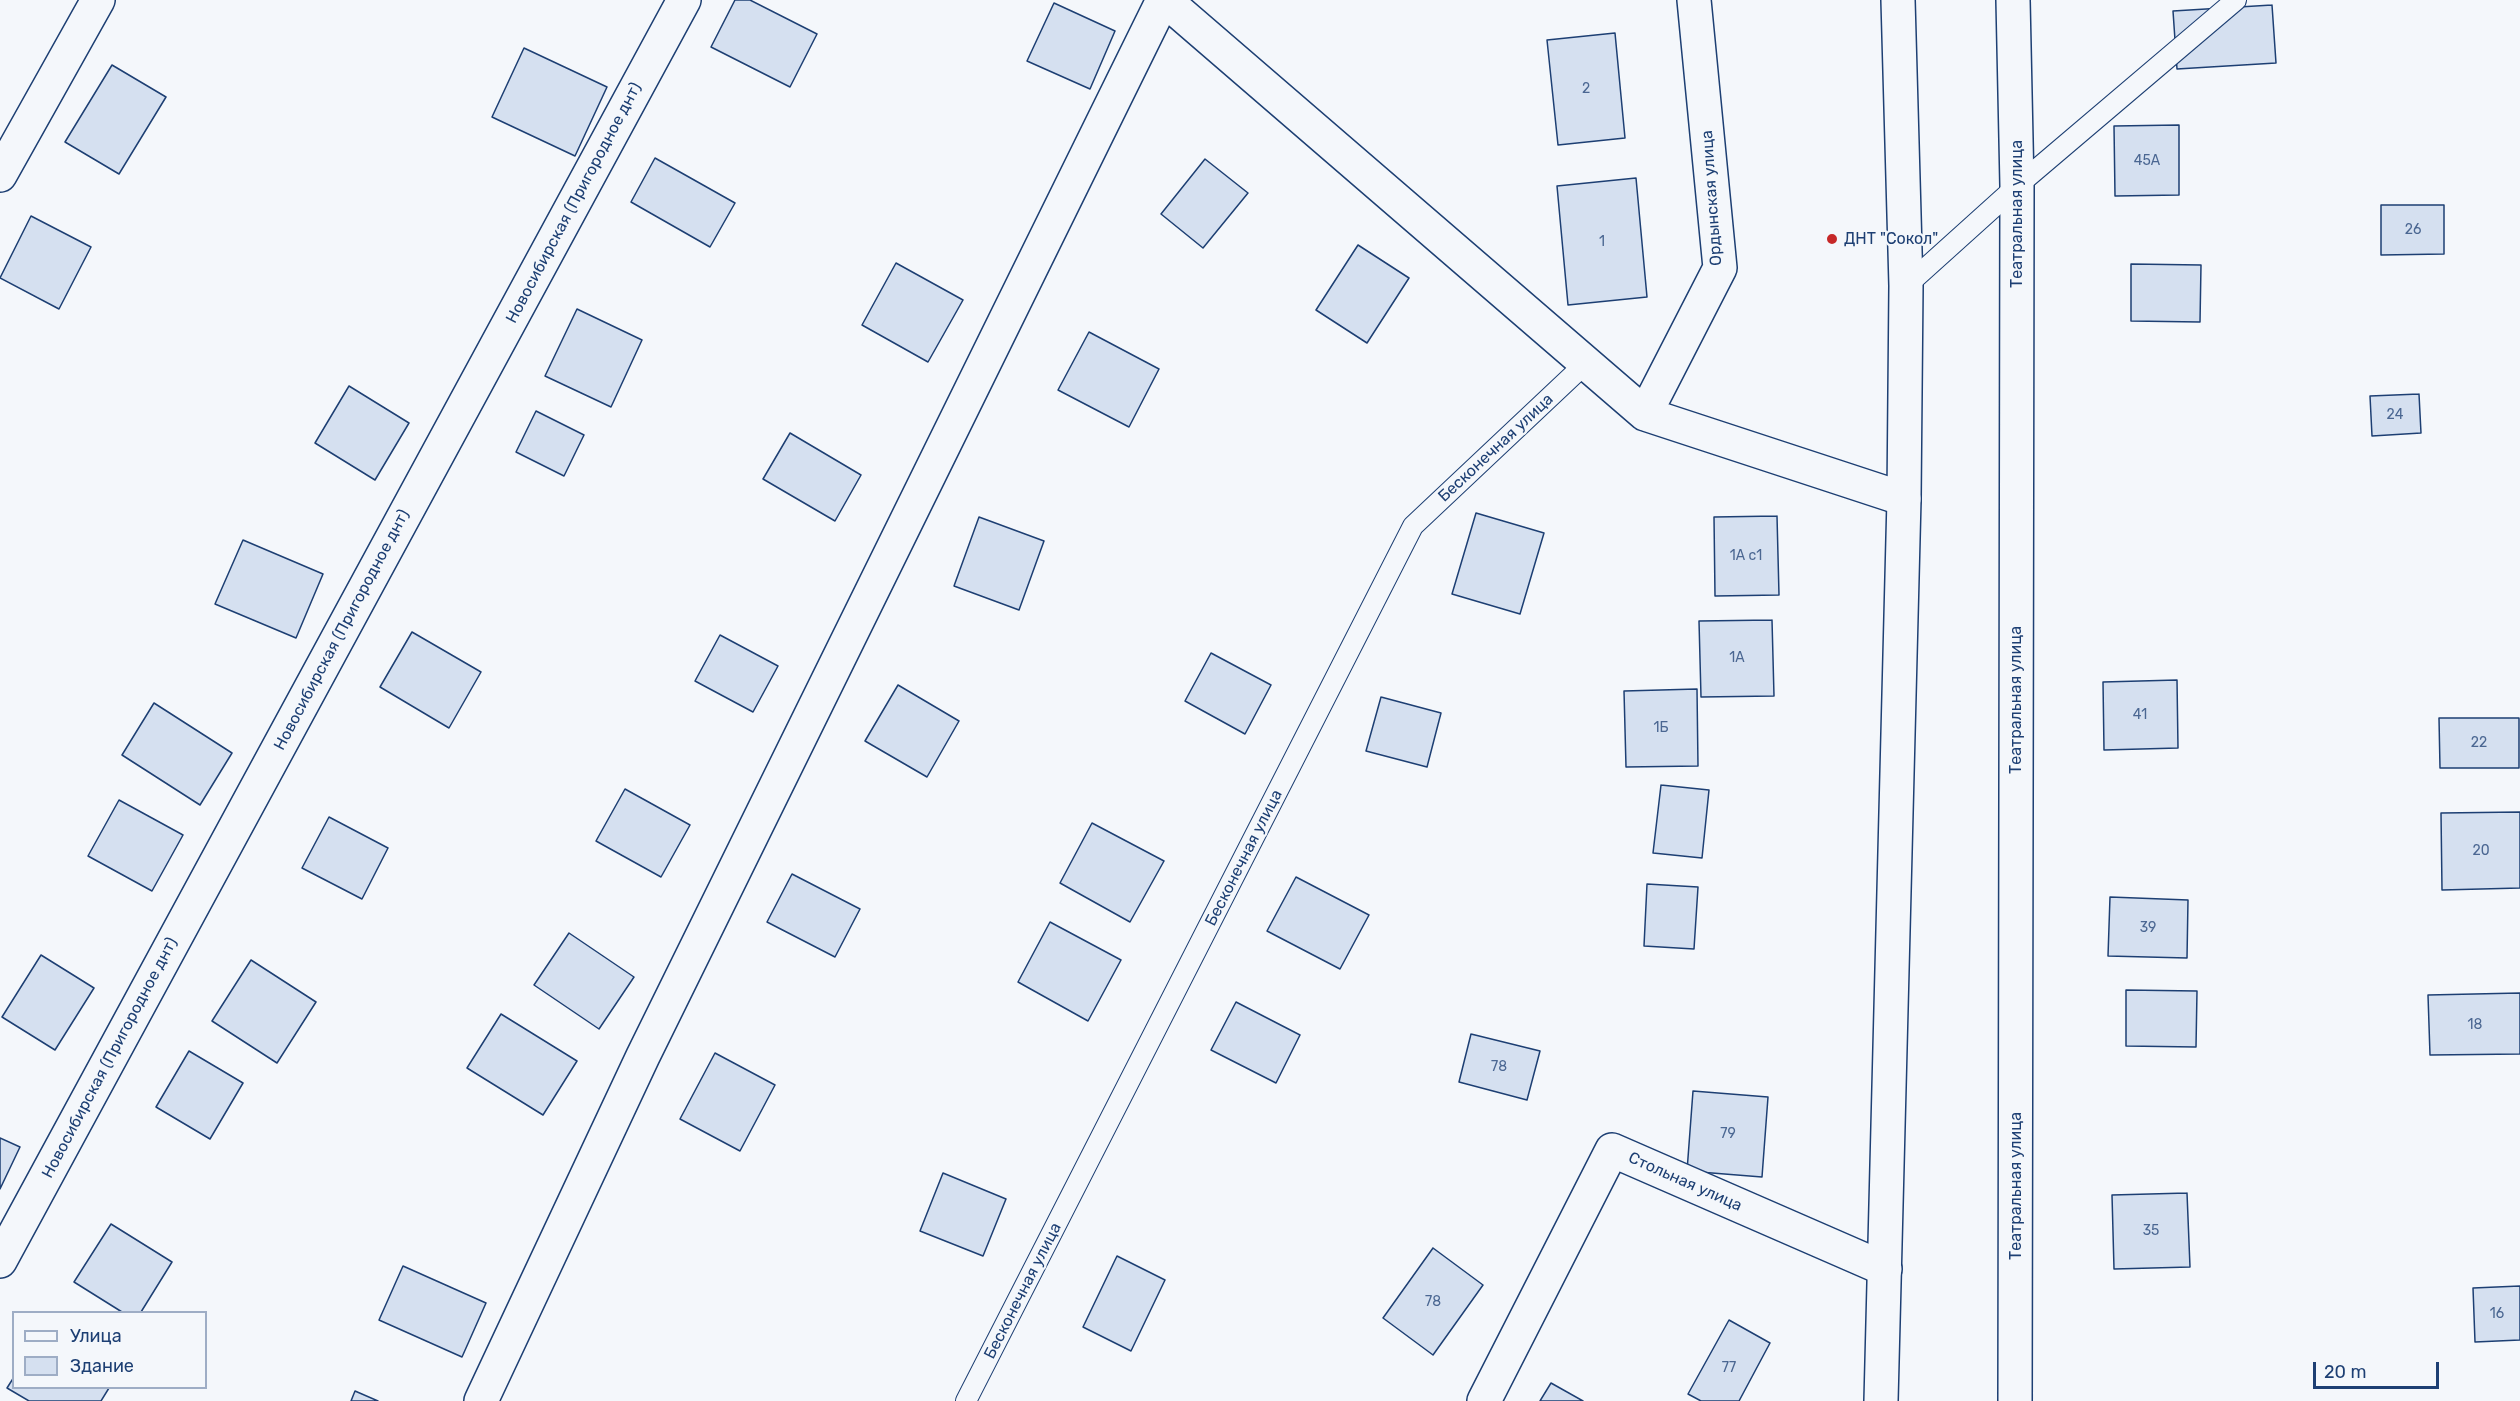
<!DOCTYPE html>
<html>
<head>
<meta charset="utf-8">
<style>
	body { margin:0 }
	#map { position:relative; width:2520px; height:1401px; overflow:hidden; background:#f4f7fb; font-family:Rubik,sans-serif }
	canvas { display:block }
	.legend { position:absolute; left:12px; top:1311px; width:195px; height:78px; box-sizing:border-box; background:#f4f7fb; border:2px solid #9eadc5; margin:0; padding:8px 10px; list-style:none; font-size:18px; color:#1d3f73 }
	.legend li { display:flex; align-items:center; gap:12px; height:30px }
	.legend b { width:30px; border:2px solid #9eadc5 }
	.scale { position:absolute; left:2313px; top:1362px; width:126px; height:27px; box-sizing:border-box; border:3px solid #1d3f73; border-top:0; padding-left:8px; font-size:18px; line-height:21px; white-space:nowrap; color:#1d3f73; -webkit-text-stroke:4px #f4f7fb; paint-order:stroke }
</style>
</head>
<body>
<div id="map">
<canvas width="2520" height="1401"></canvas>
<ul class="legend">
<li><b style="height:8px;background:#f4f7fb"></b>Улица</li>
<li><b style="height:16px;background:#d5e0f0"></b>Здание</li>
</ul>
<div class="scale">20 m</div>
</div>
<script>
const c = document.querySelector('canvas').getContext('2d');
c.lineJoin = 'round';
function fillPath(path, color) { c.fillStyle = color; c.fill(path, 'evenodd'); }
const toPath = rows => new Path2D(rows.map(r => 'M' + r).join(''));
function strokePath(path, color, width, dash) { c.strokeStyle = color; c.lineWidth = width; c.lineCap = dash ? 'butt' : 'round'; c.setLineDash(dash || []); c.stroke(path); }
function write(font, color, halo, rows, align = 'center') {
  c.font = font + ' Rubik,sans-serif'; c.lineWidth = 4.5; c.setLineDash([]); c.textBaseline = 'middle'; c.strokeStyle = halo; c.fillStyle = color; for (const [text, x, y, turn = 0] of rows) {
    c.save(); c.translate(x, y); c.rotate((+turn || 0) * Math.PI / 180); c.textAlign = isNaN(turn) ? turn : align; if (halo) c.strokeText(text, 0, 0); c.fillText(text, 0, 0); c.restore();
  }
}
const building = toPath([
	[735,0,750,0,817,34,790,87,711,47,735,0],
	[1054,3,1115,31,1090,89,1027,61,1054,3],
	[2272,5,2276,63,2177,69,2173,11,2272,5],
	[1615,33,1625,138,1558,145,1547,40,1615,33],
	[524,48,607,87,575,156,492,117,524,48],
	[112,65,166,97,119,174,65,142,112,65],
	[2179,125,2179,195,2115,196,2114,126,2179,125],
	[655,158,735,203,710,247,631,202,655,158],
	[1205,159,1248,193,1203,248,1161,214,1205,159],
	[1636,178,1647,297,1568,305,1557,186,1636,178],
	[2381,205,2444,205,2444,254,2381,255,2381,205],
	[31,216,91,247,59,309,0,278,31,216],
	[1358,245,1409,278,1367,343,1316,310,1358,245],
	[896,263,963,300,928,362,862,325,896,263],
	[2131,264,2201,265,2200,322,2131,321,2131,264],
	[577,309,642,340,611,407,545,376,577,309],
	[1089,332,1159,369,1129,427,1058,390,1089,332],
	[349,386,409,423,375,480,315,443,349,386],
	[2419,394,2421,433,2372,436,2370,396,2419,394],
	[536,411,584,435,564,476,516,452,536,411],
	[790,433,861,475,835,521,763,479,790,433],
	[1476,513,1544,533,1520,614,1452,594,1476,513],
	[1777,516,1779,595,1715,596,1714,517,1777,516],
	[979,517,1044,541,1019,610,954,586,979,517],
	[243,540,323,574,296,638,215,604,243,540],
	[1772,620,1774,696,1701,697,1699,621,1772,620],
	[412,632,481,672,449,728,380,687,412,632],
	[720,635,778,666,753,712,695,681,720,635],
	[1211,653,1271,685,1245,734,1185,701,1211,653],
	[2177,680,2178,748,2104,750,2103,682,2177,680],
	[898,685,959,721,927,777,865,741,898,685],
	[1697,689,1698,766,1626,767,1624,691,1697,689],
	[1381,697,1441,713,1427,767,1366,751,1381,697],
	[154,703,232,753,200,805,122,755,154,703],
	[2439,718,2519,718,2519,768,2440,768,2439,718],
	[1661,785,1709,790,1702,858,1653,853,1661,785],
	[625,789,690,825,661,877,596,841,625,789],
	[119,800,183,835,152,891,88,856,119,800],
	[2520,812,2520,888,2442,890,2441,813,2520,812],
	[329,817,388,848,362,899,302,868,329,817],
	[1092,823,1164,861,1130,922,1060,883,1092,823],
	[792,874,860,909,835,957,767,922,792,874],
	[1296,877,1369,915,1340,969,1267,931,1296,877],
	[1647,884,1698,887,1694,949,1644,946,1647,884],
	[2110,897,2188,900,2187,958,2108,956,2110,897],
	[1050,922,1121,960,1088,1021,1018,982,1050,922],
	[569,933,634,977,599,1029,534,985,569,933],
	[41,955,94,988,55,1050,2,1017,41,955],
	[251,960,316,1002,277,1063,212,1021,251,960],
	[2126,990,2197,991,2196,1047,2126,1046,2126,990],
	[2520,993,2520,1054,2430,1055,2428,995,2520,993],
	[1236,1002,1300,1035,1276,1083,1211,1050,1236,1002],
	[501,1014,577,1061,543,1115,467,1068,501,1014],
	[1471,1034,1540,1051,1527,1100,1459,1082,1471,1034],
	[189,1051,243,1083,210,1139,156,1107,189,1051],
	[715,1053,775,1085,740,1151,680,1119,715,1053],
	[1693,1091,1768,1097,1762,1177,1687,1171,1693,1091],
	[0,1138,20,1147,0,1189,0,1138],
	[943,1173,1006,1199,983,1256,920,1231,943,1173],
	[2187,1193,2190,1267,2114,1269,2112,1195,2187,1193],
	[111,1224,172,1262,141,1312,122,1312,74,1282,111,1224],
	[1433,1248,1483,1285,1433,1355,1383,1318,1433,1248],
	[1117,1256,1165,1280,1131,1351,1083,1327,1117,1256],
	[403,1266,486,1303,462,1357,379,1320,403,1266],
	[2520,1286,2520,1340,2475,1342,2473,1288,2520,1286],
	[1729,1320,1770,1343,1739,1401,1701,1401,1688,1394,1729,1320],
	[14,1377,14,1388,109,1388,101,1401,29,1401,7,1388,14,1377],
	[1551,1383,1583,1401,1540,1401,1551,1383],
	[355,1391,378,1401,351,1401,355,1391]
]);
fillPath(building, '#d5e0f0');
strokePath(building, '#1d3f73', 1.5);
const service = toPath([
	[1906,286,2017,186,2236,0],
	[966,1401,1413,526,1586,363]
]);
const minor = toPath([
	[1165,0,1645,414,1904,499],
	[2013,0,2017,186,2015,1401],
	[0,175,98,0],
	[1645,414,1720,268,1694,0],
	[0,1261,684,0],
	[481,1401,643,1056,1163,0],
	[1484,1401,1612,1150,1885,1269]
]);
const tertiary = toPath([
	[1881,1401,1904,499,1906,286,1898,0]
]);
strokePath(service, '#1d3f73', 22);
strokePath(minor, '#1d3f73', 36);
strokePath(tertiary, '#1d3f73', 36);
strokePath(service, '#f4f7fb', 20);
strokePath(minor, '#f4f7fb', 33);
strokePath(tertiary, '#f4f7fb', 33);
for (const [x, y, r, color] of [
	[1832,239,6,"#c62828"]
]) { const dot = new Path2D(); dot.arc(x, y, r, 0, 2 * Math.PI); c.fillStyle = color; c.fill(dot); strokePath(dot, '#f4f7fb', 2); }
write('14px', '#4b6792', null, [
	["2",1586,89],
	["45А",2147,161],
	["26",2413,230],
	["1",1602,242],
	["24",2395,415],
	["1А с1",1746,556],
	["1А",1737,658],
	["41",2140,715],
	["1Б",1661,728],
	["22",2479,743],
	["20",2481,851],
	["39",2148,928],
	["18",2475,1025],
	["78",1499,1067],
	["79",1728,1134],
	["35",2151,1231],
	["78",1433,1302],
	["16",2497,1314],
	["77",1729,1368]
]);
write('16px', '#1d3f73', '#f4f7fb', [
	["Ордынская улица",1712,198,-94],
	["Новосибирская (Пригородное днт)",574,203,-62],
	["Театральная улица",2017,214,-90],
	["Бесконечная улица",1496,448,-43],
	["Новосибирская (Пригородное днт)",342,630,-62],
	["Театральная улица",2016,700,-90],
	["Бесконечная улица",1244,858,-63],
	["Новосибирская (Пригородное днт)",110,1058,-62],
	["Стольная улица",1685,1182,24],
	["Театральная улица",2016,1186,-90],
	["Бесконечная улица",1023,1291,-63]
]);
write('16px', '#1d3f73', '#f4f7fb', [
	["ДНТ \"Сокол\"",1844,239]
], 'left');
</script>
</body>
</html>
